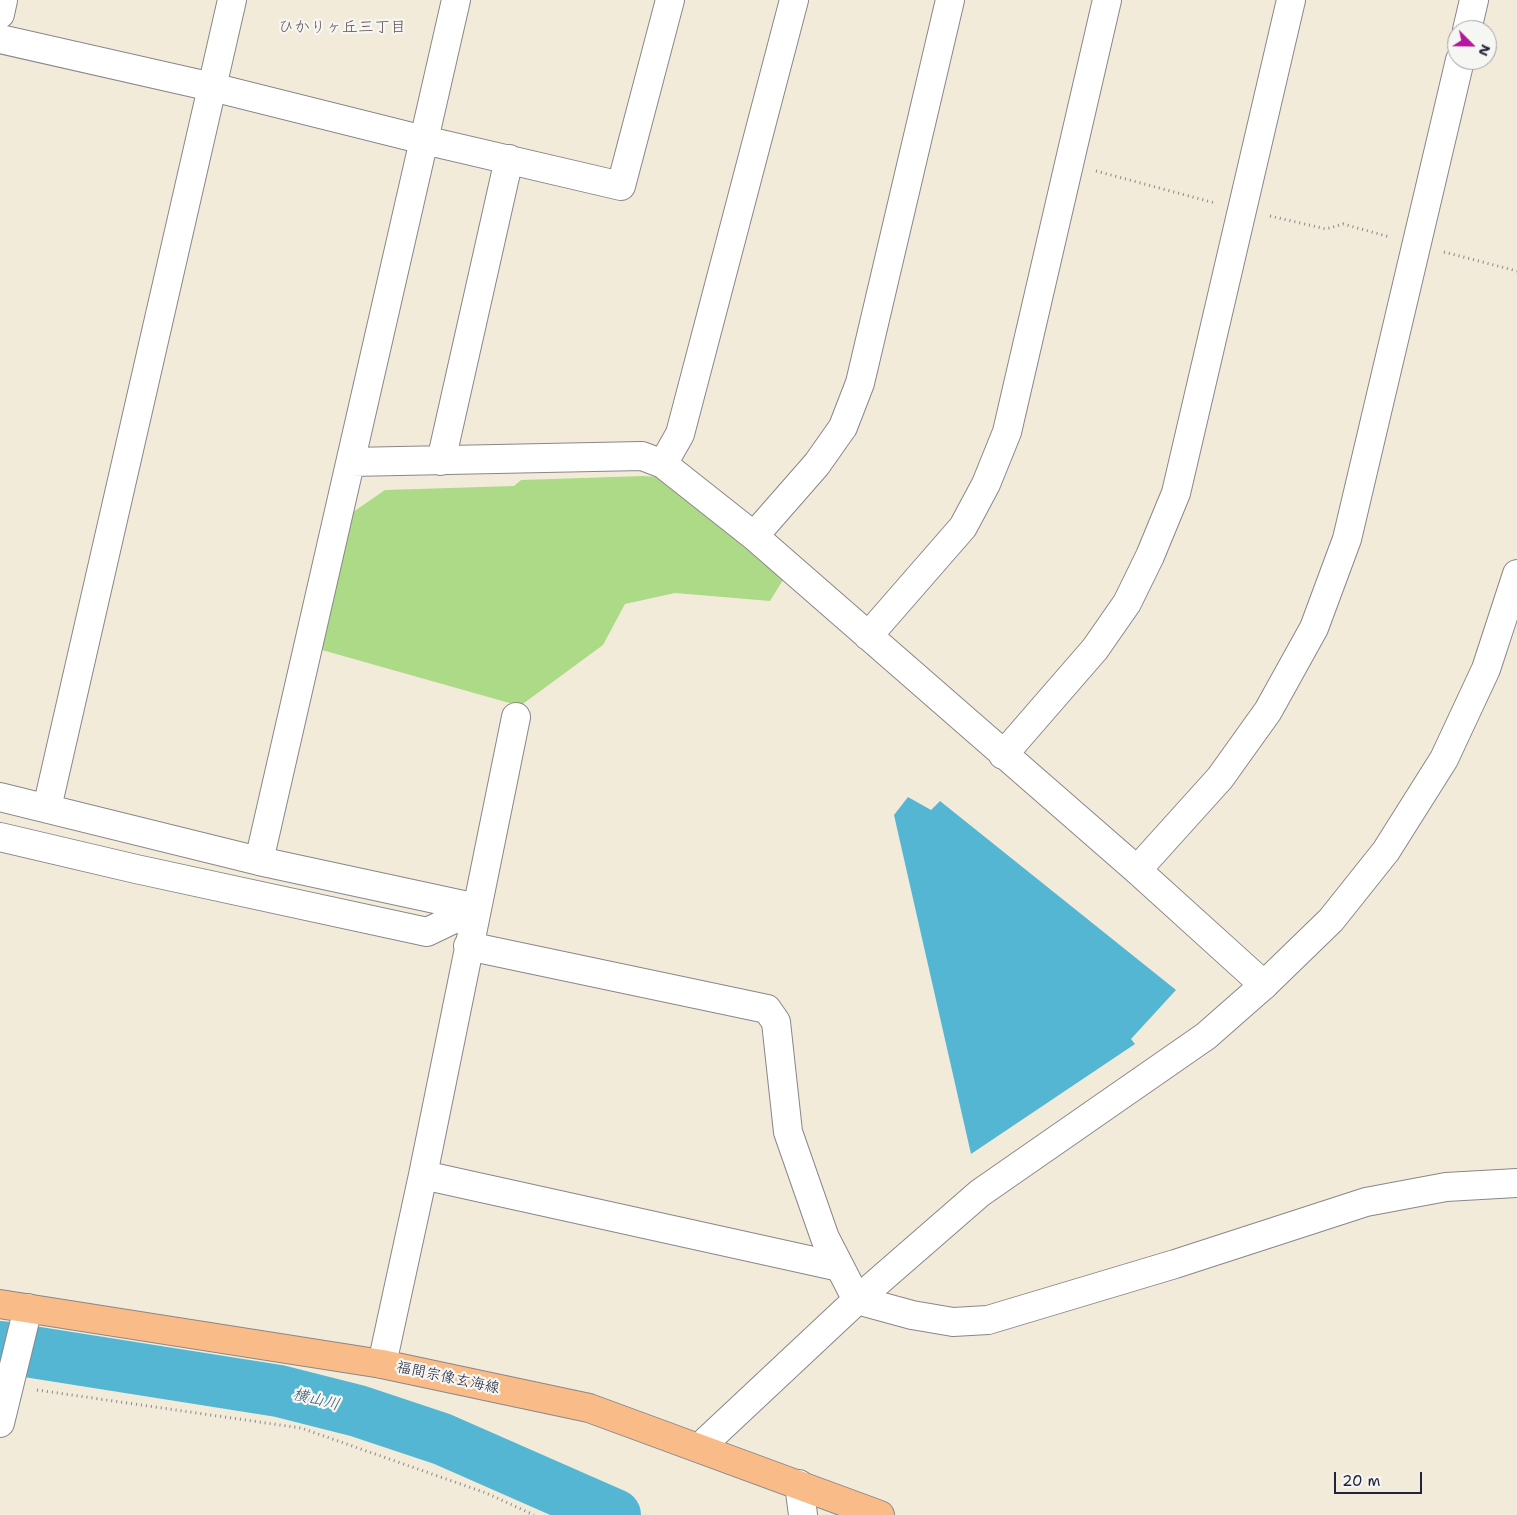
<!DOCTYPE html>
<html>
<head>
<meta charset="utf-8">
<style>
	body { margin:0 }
	#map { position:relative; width:1517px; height:1515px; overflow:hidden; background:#f3ebda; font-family:"Shantell Sans",sans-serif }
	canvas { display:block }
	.north { position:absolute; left:1447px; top:20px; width:50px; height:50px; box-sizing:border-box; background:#f6f6f2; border:1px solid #a1a1a9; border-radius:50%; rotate:113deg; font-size:14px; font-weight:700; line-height:20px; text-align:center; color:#22223b }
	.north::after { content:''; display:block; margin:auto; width:18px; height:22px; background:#b5179e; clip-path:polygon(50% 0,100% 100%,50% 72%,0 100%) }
	.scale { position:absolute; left:1334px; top:1472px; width:88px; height:22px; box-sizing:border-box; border:2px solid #22223b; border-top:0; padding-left:6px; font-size:15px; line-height:18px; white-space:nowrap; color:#22223b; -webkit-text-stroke:4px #f6f6f2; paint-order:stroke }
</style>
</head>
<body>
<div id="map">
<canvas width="1517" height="1515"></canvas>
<div class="north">N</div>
<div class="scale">20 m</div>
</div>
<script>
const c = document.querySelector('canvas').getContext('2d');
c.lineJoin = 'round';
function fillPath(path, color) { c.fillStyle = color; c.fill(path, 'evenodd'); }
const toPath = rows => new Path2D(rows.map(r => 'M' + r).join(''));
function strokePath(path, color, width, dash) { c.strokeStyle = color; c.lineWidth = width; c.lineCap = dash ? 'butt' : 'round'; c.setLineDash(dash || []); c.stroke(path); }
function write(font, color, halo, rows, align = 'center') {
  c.font = font + ' "Shantell Sans","Klee One",sans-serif'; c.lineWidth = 4.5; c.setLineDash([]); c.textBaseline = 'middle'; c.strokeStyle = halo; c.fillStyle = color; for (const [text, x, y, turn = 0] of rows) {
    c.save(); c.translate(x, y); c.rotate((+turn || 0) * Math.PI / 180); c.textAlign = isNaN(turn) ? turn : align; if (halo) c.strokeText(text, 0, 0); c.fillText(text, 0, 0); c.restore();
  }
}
fillPath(toPath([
	[643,476,661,477,783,580,770,601,675,593,625,604,603,645,520,706,322,650,353,512,385,490,514,486,521,480]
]), '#adda86');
fillPath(toPath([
	[908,797,931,810,940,801,1176,990,1131,1039,1135,1044,971,1154,894,815]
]), '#54b6d2');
strokePath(toPath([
	[0,1347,279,1391,358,1411,442,1439,615,1515]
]), '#54b6d2', 52);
const minor = toPath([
	[1467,30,1474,0],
	[0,39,212,87,424,140,621,186,670,0],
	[441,461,509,159],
	[351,462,642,456,663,464,754,536,1137,870,1264,985],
	[663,464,680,434,794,0],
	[754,536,817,464,843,427,860,383,950,0],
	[868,636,963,527,986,484,1007,432,1107,0],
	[1003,755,1095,649,1127,603,1150,556,1176,493,1291,0],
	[0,797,259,861,477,908],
	[47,808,232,0],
	[0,837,136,869,427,932,477,908],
	[259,861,456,0],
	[1137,870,1220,778,1268,711,1314,628,1347,539,1460,60],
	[468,946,767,1009,776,1022,788,1132,825,1238,857,1300,912,1315,953,1322,988,1320,1175,1264,1366,1202,1446,1187,1517,1183],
	[423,1175,840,1267],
	[382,1364,423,1175,516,717],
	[0,1423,28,1308],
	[799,1484,803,1515]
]);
const tertiary = toPath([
	[0,14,3,0],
	[699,1448,857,1300,980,1193,1206,1036,1264,985,1331,920,1386,851,1444,759,1486,669,1517,574]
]);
const primary = toPath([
	[0,1304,382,1364,589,1408,880,1515]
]);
strokePath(minor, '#8a868a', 30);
strokePath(tertiary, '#8a868a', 30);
strokePath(primary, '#8a868a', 30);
strokePath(toPath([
	[1096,171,1215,203],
	[1270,216,1326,229,1343,224,1390,237],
	[1444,252,1517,271],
	[37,1390,301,1428,486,1493,534,1515]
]), '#8a868a', 3, [1, 4]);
strokePath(minor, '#fff', 28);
strokePath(tertiary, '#fff', 28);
strokePath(primary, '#f9bc89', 28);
write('15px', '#22223b', '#f6f6f2', [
	["福間宗像玄海線",448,1378,12]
]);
write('16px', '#634f55', '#f6f6f2', [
	["ひかりヶ丘三丁目",342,28]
]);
write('italic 16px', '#345670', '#f6f6f2', [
	["横山川",316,1400,14]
]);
</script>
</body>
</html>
